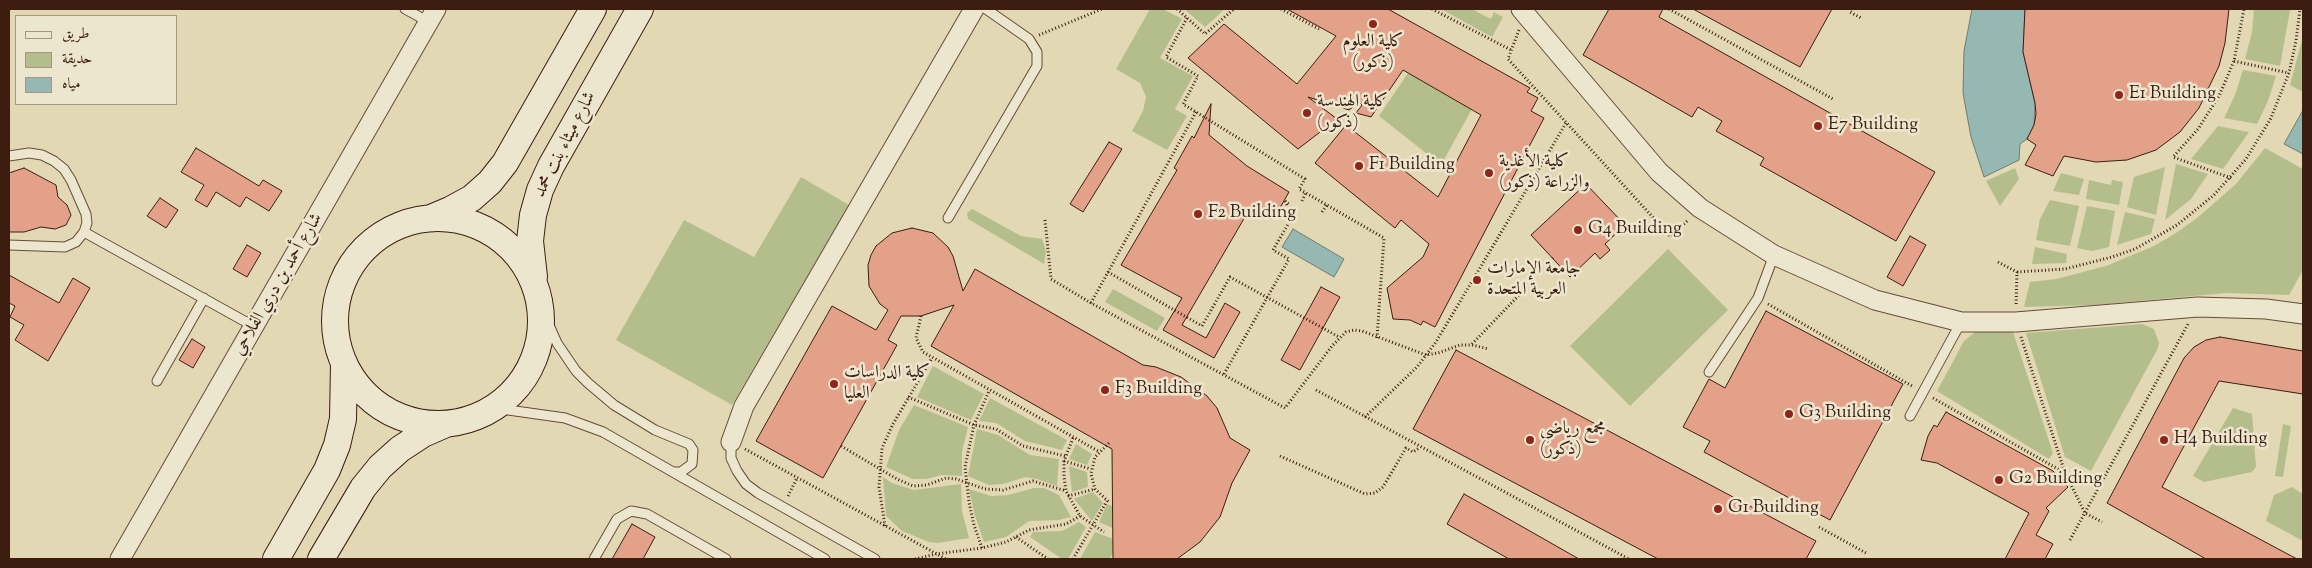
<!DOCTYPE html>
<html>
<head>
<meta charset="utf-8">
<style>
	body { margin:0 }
	#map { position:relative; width:2312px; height:568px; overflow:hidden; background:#e2d8b4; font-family:"Sorts Mill Goudy",Amiri,serif }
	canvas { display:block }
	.frame { position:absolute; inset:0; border:10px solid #3d1d10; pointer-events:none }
	.legend { position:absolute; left:15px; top:15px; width:162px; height:90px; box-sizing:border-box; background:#ece6ce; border:1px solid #a69682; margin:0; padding:6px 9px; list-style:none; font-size:15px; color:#3d1d10 }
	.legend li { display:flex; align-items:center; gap:10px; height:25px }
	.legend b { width:25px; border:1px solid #a69682 }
</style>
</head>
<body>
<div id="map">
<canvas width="2312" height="568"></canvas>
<div class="frame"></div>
<ul class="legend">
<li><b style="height:6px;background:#ece6ce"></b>طريق</li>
<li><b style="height:14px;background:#b4be8c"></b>حديقة</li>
<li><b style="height:14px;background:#95b9b2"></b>مياه</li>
</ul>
</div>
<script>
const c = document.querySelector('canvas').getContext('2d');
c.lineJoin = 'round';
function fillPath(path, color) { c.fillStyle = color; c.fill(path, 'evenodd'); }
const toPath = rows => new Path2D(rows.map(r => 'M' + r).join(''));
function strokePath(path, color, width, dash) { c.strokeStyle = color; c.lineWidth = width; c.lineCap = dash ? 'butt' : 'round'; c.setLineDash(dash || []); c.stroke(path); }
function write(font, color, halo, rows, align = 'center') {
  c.font = font + ' "Sorts Mill Goudy",Amiri,serif'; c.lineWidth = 5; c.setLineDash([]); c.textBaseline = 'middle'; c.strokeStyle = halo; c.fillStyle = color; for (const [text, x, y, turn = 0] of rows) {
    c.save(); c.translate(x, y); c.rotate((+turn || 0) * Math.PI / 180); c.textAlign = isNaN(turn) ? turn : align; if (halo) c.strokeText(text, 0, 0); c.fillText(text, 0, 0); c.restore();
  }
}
fillPath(toPath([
	[1150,9,1163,9,1182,19,1160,58,1193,76,1175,109,1187,116,1167,150,1132,131,1143,111,1146,97,1140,83,1116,69],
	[1184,9,1225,9,1205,27],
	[1441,9,1472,9,1491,19,1494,12,1503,17,1492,37],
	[2254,9,2290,10,2280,66,2245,59,2252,32],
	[2303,36,2303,92,2290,85],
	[2243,70,2276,76,2268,101,2257,124,2224,118,2235,95],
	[1408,73,1472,109,1441,165,1379,116],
	[2218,126,2249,132,2223,169,2191,159],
	[2265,148,2303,169,2303,270,2289,295,2226,293,2096,305,2024,307,2030,282,2056,279,2106,266,2154,246,2176,233,2197,218,2236,184],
	[2176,164,2208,174,2191,199,2165,220],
	[2165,167,2156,215,2127,207,2134,177],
	[2015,168,2019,179,2000,206,1986,181],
	[2061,173,2084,179,2079,195,2053,191],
	[801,177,849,205,732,405,616,340,684,220,754,257],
	[2089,180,2111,185,2112,180,2123,182,2119,205,2086,199],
	[2050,200,2079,206,2070,246,2036,240,2040,219],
	[2087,206,2115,211,2109,247,2092,251,2077,248],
	[972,209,1021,236,1042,239,1046,251,1044,264,968,219,967,213],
	[2125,212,2155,219,2151,234,2117,245],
	[2035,247,2067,254,2066,263,2032,264],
	[1668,249,1728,310,1630,406,1570,346],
	[1113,289,1165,318,1157,331,1105,302],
	[2142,324,2154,329,2159,343,2157,350,2091,471,2065,457,2026,333],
	[1979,329,2013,332,2053,453,2049,459,1937,391,1964,341],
	[933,366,984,394,971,420,917,397],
	[990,398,1067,440,1062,450,1025,441,996,423,979,421],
	[914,405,968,427,962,452,962,476,942,475,926,479,913,479,886,467,899,430],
	[2233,408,2252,414,2256,467,2252,472,2204,482,2193,476],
	[2283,424,2291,426,2283,477,2275,476],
	[977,429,998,435,1030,455,1059,459,1057,486,1037,479,1026,477,1003,484,989,485,968,476],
	[1076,444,1092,454,1087,465,1069,459],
	[1069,466,1087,472,1088,487,1072,492],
	[883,477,892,483,914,490,961,484,962,511,969,538,938,543,929,542,902,531,886,516],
	[2292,487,2303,494,2303,541,2266,521,2274,495],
	[1034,488,1044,488,1059,495,1071,517,1059,520,1029,521,1006,537,984,542,975,516,969,489,991,496,1008,495],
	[1093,492,1103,503,1092,521,1074,499],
	[1107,504,1112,506,1113,528,1099,522],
	[1079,522,1086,527,1068,559,1062,559,1030,537,1033,532,1062,531],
	[1095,532,1113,539,1113,551,1111,557,1109,559,1080,559]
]), '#b4be8c');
const water = toPath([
	[1972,9,2025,9,2023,52,2035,103,2034,125,2027,139,2020,144,2019,160,1984,177,1971,137,1963,93,1964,51,1972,9],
	[2303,110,2303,154,2284,144,2303,110],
	[1293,229,1344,259,1334,277,1282,247,1293,229]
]);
fillPath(water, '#95b9b2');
strokePath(water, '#727b71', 1);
const building = toPath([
	[1287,9,1388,9,1530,88,1527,92,1538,98,1531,111,1544,118,1435,327,1423,321,1421,325,1410,320,1393,319,1387,288,1423,257,1429,244,1401,220,1395,228,1315,163,1346,125,1438,197,1481,115,1403,70,1371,117,1356,113,1362,105,1359,102,1349,110,1308,97,1337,119,1298,149,1188,58,1224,24,1297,84,1336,36,1287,9],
	[1609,9,1663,9,1659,17,1935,172,1896,241,1760,165,1764,158,1716,131,1722,121,1698,107,1692,117,1583,55,1609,9],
	[1693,9,1832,9,1800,67,1693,9],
	[2025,9,2229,9,2225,43,2219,66,2199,108,2180,132,2156,150,2127,160,2096,162,2064,156,2053,176,2025,165,2036,145,2027,139,2034,125,2036,114,2035,103,2023,52,2025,9],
	[1211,104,1209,135,1247,166,1289,192,1276,215,1271,219,1249,210,1182,325,1206,338,1225,303,1240,312,1214,358,1163,330,1182,298,1121,265,1177,170,1174,168,1192,136,1194,138,1211,104],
	[1109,142,1122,149,1083,212,1070,204,1109,142],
	[196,148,259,186,263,180,282,191,269,211,246,197,240,207,216,192,207,207,195,200,204,185,181,172,196,148],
	[24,168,56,185,58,197,67,205,71,215,66,225,55,229,41,227,24,232,9,232,9,173,24,168],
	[1586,184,1625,225,1605,244,1610,250,1600,259,1595,253,1570,277,1531,235,1586,184],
	[160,198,178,210,166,228,147,216,160,198],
	[912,228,933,233,948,247,953,256,963,291,975,269,1143,365,1156,367,1181,377,1207,396,1217,408,1230,438,1250,450,1232,483,1220,517,1200,542,1177,559,1113,559,1112,449,931,346,954,305,921,316,901,316,888,340,897,345,823,478,756,441,832,306,876,330,888,310,880,304,869,286,868,265,871,255,876,246,892,233,912,228],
	[1910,236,1926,245,1903,286,1887,277,1910,236],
	[247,245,261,253,247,277,233,269,247,245],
	[9,275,59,303,73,278,90,288,48,361,15,340,24,325,10,317,15,306,9,303,9,275],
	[1321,287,1340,297,1300,370,1281,360,1321,287],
	[1766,311,1903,384,1830,520,1704,452,1710,441,1683,427,1709,379,1725,388,1766,311],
	[2220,337,2303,351,2303,394,2219,381,2162,487,2297,559,2206,559,2107,503,2184,358,2194,347,2206,340,2220,337],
	[192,339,205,347,193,368,179,360,192,339],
	[1456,350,1816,541,1806,559,1658,559,1413,429,1456,350],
	[1946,412,2053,471,2068,487,2046,508,2049,511,2036,535,2053,544,2045,559,2005,559,2029,513,1937,463,1921,460,1928,436,1934,425,1937,427,1946,412],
	[1464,494,1514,522,1579,559,1509,559,1447,524,1464,494],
	[632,524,655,537,643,559,612,559,632,524]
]);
fillPath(building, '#e3a18a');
strokePath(building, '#3d1d10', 1);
const lane = toPath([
	[405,9,429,22],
	[9,156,29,153,42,155,54,161,64,169,71,180,86,214,87,223,84,232,76,242,65,247,9,245],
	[948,218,1037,66,1037,52,1029,39,986,9],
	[84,232,255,327],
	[541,307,557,343,576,371,588,383,614,405,655,430,689,444,693,450,692,464,681,472,674,472],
	[1709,372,1758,298,1774,255],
	[157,381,204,298],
	[494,408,565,418,603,432,825,559],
	[1910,416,1961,322],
	[731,442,731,458,737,471,746,484,758,493,875,559],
	[594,559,617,519,631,511,647,514,726,559]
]);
const street = toPath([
	[1521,9,1659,172,1700,208,1774,255,1875,300,1961,322,2016,322,2198,307,2266,309,2303,314],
	[731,442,744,406,974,9],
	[120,559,436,9]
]);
const secondary = toPath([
	[431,218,450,210,472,198,490,182,505,163,593,9],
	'335 321a103 103 0 1 1 206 0a103 103 0 1 1-206 0Z',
	[534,277,530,241,533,215,540,190,551,166,640,9],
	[276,559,327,470,337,445,343,419,344,364],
	[321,559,363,488,380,467,400,449,423,434,446,424]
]);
strokePath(lane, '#664c39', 11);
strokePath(street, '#664c39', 21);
strokePath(secondary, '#3d1d10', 28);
strokePath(toPath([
	[1177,9,1205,34,1234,9],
	[1281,9,1319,29],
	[1432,9,1511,50],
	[1669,9,1833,99],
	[1851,9,1850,12,1861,18],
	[1187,18,1166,57,1198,76,1183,104,1305,179,1299,189,1384,238,1377,338],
	[1519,30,1508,59,1671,237,1688,220],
	[1039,35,1102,9],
	[2234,61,2289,73],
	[1196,112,1091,303,1285,408,1332,346,1346,332,1354,330,1362,331,1426,355,1438,353,1460,345,1472,345,1489,349],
	[2231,178,2173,157,2198,129,2219,96,2234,61,2244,9],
	[1285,201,1288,207],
	[1285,201,1289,204],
	[1302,201,1306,192],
	[1322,212,1327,205],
	[1045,220,1051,279,1091,303],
	[1550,261,1553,258],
	[1998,262,2017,272,2016,306],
	[1108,272,1202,326,1230,277,1339,337],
	[2017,272,2065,269,2112,257,2135,249,2177,225,2214,195,2246,159,2271,118,2289,73,2296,41,2300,9],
	[1768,304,1912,386],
	[921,316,916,338,923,352,1098,451],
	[2021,337,2065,473,2085,513,2102,522],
	[1472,344,1522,292],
	[1224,374,1289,259,1273,250,1293,216],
	[1316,390,1629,559],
	[908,397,974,425,996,429,1023,446,1065,456],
	[1933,398,2065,473],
	[1365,417,1417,367,1436,342,1566,123],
	[1073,438,1064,461,1064,476,1066,491,1080,516,1104,532],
	[1109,443,1095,457,1091,474,1095,489,1110,503],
	[841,446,897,479,913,486,927,485,946,478,956,479,985,489,1003,490,1033,481,1066,491],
	[745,449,946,559],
	[1280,456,1365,494,1375,493,1383,487,1406,448,1413,452,1419,448],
	[1064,461,1091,469],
	[788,496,797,478],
	[1068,496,1095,489],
	[885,526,879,487,882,448,893,424,932,358],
	[1819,527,1866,553],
	[1016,537,1048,559],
	[2070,540,2188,324],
	[982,548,974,525,969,502,965,467,974,425,989,391],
	[915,559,936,554,982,548,1006,542,1029,530,1066,524,1080,516],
	[1073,559,1107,501]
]), '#3d1d10', 3, [1, 2.5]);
strokePath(lane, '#ece6ce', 9);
strokePath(street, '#ece6ce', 19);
strokePath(secondary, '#ece6ce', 26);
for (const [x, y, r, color] of [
	[1373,24,5,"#8f2418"],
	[2119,95,5,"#8f2418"],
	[1307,113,5,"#8f2418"],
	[1818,126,5,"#8f2418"],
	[1359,166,5,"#8f2418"],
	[1489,173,5,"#8f2418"],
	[1198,214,5,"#8f2418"],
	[1578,230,5,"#8f2418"],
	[1477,280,5,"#8f2418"],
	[834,384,5,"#8f2418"],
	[1105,390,5,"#8f2418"],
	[1789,414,5,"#8f2418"],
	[1530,440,5,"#8f2418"],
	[2164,440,5,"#8f2418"],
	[1999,480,5,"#8f2418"],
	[1718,509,5,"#8f2418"]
]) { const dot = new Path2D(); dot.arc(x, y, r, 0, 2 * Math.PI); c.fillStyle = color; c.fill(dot); strokePath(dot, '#ece6ce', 2); }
write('18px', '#3d1d10', '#ece6ce', [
	["كلية العلوم",1373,43,"center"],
	["(ذكور)",1373,64,"center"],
	["E1 Building",2129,95],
	["كلية الهندسة",1317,103],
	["(ذكور)",1317,124],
	["E7 Building",1828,126],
	["كلية الأغذية",1499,163],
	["والزراعة (ذكور)",1499,184],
	["F1 Building",1369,166],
	["F2 Building",1208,214],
	["G4 Building",1588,230],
	["جامعة الإمارات",1487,270],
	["العربية المتحدة",1487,291],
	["كلية الدراسات",844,374],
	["العليا",844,395],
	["F3 Building",1115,390],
	["G3 Building",1799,414],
	["مجمع رياضي",1540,430],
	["(ذكور)",1540,451],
	["H4 Building",2174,440],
	["G2 Building",2009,480],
	["G1 Building",1728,509]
], 'left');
write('18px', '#3d1d10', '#ece6ce', [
	["شارع ميثاء بنت محمد",566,145,-63],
	["شارع أحمد بن دري الفلاحي",279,285,-60]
]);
</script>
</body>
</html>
